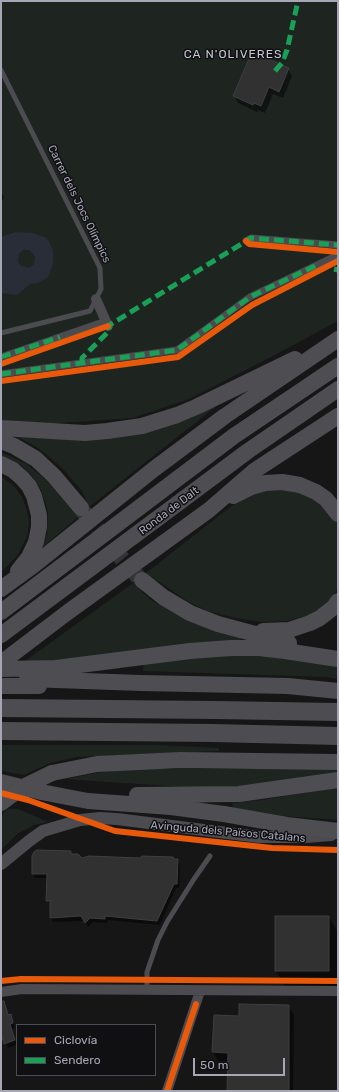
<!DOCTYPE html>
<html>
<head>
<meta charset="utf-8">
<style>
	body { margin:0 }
	#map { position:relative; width:339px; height:1092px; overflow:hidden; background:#161616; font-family:Rubik,sans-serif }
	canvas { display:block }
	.frame { position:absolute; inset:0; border:2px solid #a6a6b7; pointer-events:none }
	.legend { position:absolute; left:16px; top:1024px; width:140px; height:52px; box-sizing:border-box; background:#101012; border:1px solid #4c4c54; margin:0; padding:5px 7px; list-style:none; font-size:12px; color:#a6a6b7 }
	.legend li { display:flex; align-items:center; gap:8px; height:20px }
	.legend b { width:20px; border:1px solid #4c4c54 }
	.scale { position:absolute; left:193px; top:1058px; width:92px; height:18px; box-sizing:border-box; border:2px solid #a6a6b7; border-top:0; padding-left:5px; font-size:12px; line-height:14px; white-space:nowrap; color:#a6a6b7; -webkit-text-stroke:3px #101012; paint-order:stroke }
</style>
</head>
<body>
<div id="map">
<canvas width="339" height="1092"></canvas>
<div class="frame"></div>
<ul class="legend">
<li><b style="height:5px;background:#e8590c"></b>Ciclovía</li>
<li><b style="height:5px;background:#1a9f57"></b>Sendero</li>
</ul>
<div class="scale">50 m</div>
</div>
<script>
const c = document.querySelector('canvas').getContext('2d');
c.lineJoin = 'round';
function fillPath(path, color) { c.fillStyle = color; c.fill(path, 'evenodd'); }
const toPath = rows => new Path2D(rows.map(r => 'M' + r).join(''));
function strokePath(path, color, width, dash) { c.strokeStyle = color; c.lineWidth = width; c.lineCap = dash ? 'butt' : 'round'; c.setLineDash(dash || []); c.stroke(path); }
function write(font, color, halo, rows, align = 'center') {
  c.font = font + ' Rubik,sans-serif'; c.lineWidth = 3; c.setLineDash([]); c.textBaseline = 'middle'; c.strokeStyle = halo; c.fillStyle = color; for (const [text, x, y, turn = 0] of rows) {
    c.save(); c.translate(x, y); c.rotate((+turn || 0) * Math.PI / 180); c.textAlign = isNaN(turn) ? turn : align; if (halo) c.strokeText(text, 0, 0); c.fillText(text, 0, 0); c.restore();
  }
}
fillPath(toPath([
	[1,1,333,1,338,3,338,321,271,357,189,399,133,418,45,424,1,420],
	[219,404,89,507,82,491,61,467,38,448,14,435,96,438],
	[1,452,27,464,46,480,78,517,44,546,47,534,48,514,46,505,41,490,32,476,21,465,1,457],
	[1,476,15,487,22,497,27,510,29,523,27,537,17,556,1,572],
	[284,489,298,492,310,496,332,514,338,523,338,586,335,593,324,606,309,615,287,621,262,622,235,618,208,611,187,601,146,573,243,497,255,491],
	[136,581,142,592,152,601,200,624,241,636,240,640,62,660,25,661],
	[253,653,338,665,338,679,325,677,143,671,144,662],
	[1,745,158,745,219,748,219,751,76,757,50,763,24,775,1,771],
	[125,769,338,769,338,773,266,786,183,787,66,779,96,773],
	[338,787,338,820,284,816,233,808,232,803,262,800],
	[8,809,16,809,23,811,48,822,34,825,17,834,1,850,1,815]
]), '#1e2520');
fillPath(toPath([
	[16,232,33,233,47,238,53,250,53,264,48,277,38,283,30,284,17,295,1,293,1,237],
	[23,250,29,250,34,255,35,257,34,264,29,268,21,266,18,262,19,254]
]), '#282d38');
fillPath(toPath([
	[288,69,292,76,283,98,273,94,265,113,258,110,257,112,238,103,234,96],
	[1,190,4,198,1,203],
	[71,852,72,855,81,859,178,860,180,865,179,888,176,888,160,925,108,920,107,923,93,922,88,927,85,921,53,922,51,918,51,906,47,901,48,878,35,878,33,873],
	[329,917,338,933,338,987,285,986,276,971],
	[288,1006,294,1015,293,1091,228,1091,229,1061,218,1061,213,1052,240,1017],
	[10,1015,15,1028,12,1029,17,1045,8,1048,1,1030,1,1018]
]), '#0007');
const building = toPath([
	[252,52,289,68,279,92,269,87,261,106,254,103,253,105,233,96,252,52],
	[37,850,71,851,71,854,78,854,82,858,89,856,140,858,142,856,173,857,174,859,178,859,177,884,174,884,157,921,105,916,105,919,90,918,85,923,81,916,50,918,50,901,46,901,47,874,32,874,32,856,34,852,37,850],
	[275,916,329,916,329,971,275,971,275,916],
	[1,1001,4,1001,8,1015,11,1014,13,1023,10,1024,15,1040,4,1044,1,1033,1,1001],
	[239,1004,289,1005,289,1091,227,1091,228,1053,212,1052,214,1015,239,1016,239,1004]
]);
fillPath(building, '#313132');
strokePath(building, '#3f3e42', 1);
strokePath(toPath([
	[82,510,124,561,139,578]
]), '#333336', 16, [16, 8]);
strokePath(toPath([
	[1,70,100,268,101,289,90,311,1,333],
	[147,990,147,972,158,940,167,922,194,879,210,856]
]), '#4c4b50', 5);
strokePath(toPath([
	[246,241,251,238,338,245],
	[1,357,106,321],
	[1,374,177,350,250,297,338,255]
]), '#4c4b50', 7);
strokePath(toPath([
	[96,299,108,326],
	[1,992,22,989,338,991],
	[167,1091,200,991]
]), '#4c4b50', 10);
strokePath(toPath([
	[1,864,29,841,43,831,80,820,100,818,117,819,259,837,306,837,331,835]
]), '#4c4b50', 12);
strokePath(toPath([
	[1,428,85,433,107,431,142,426,177,415,196,407,295,359],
	[1,441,14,446,36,459,54,476,81,508],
	[1,464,13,470,22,478,29,486,34,496,39,515,39,527,36,542,29,557,18,571],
	[233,496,251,487,265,483,282,482,300,485,316,492,326,499,338,514],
	[142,580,163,597,190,613,218,624,289,643],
	[1,589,34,565,154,469,225,416,338,339],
	[1,612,234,436,338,366],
	[263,631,289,630,310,623,320,618,334,607,338,601],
	[1,635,248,451,338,389],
	[1,663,68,612,209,510,254,471,338,416],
	[1,669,56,668,190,651,231,648,259,648,285,651,338,659],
	[27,679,141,683,288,686,338,691],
	[1,686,39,686],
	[52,773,97,764,180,760,338,762],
	[1,782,41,792,88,801,171,807,224,814,287,825,338,831],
	[137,795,239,794,338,780]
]), '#4d4d52', 16);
strokePath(toPath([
	[1,708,215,710,338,712],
	[1,731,213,733,338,736]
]), '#4d4d51', 18);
strokePath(toPath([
	[1,803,21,788,52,773]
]), '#4d4d52', 16);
strokePath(toPath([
	[275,71,282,63,287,50,298,1],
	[334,269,338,270],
	[1,357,60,337],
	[82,363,82,358,110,330,108,326,251,238,338,245],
	[1,374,177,350,250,297,317,265]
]), '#1a9f57', 5, [10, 5]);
strokePath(toPath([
	[246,241,249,244,338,252],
	[1,364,108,326],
	[1,381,178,357,252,305,338,261],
	[1,793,28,800,115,831,272,848,338,850],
	[1,981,21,979,338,981],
	[167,1091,196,1004]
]), '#e8590c', 6);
write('11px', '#a6a6b7', '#101012', [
	["Carrer dels Jocs Olímpics",79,204,64],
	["Ronda de Dalt",169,511,-37],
	["Avinguda dels Països Catalans",228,832,5]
]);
c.letterSpacing = '1px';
write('12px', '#c7c7d3', '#101012', [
	["CA N'OLIVERES",233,55]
]);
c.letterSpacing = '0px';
</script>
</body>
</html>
